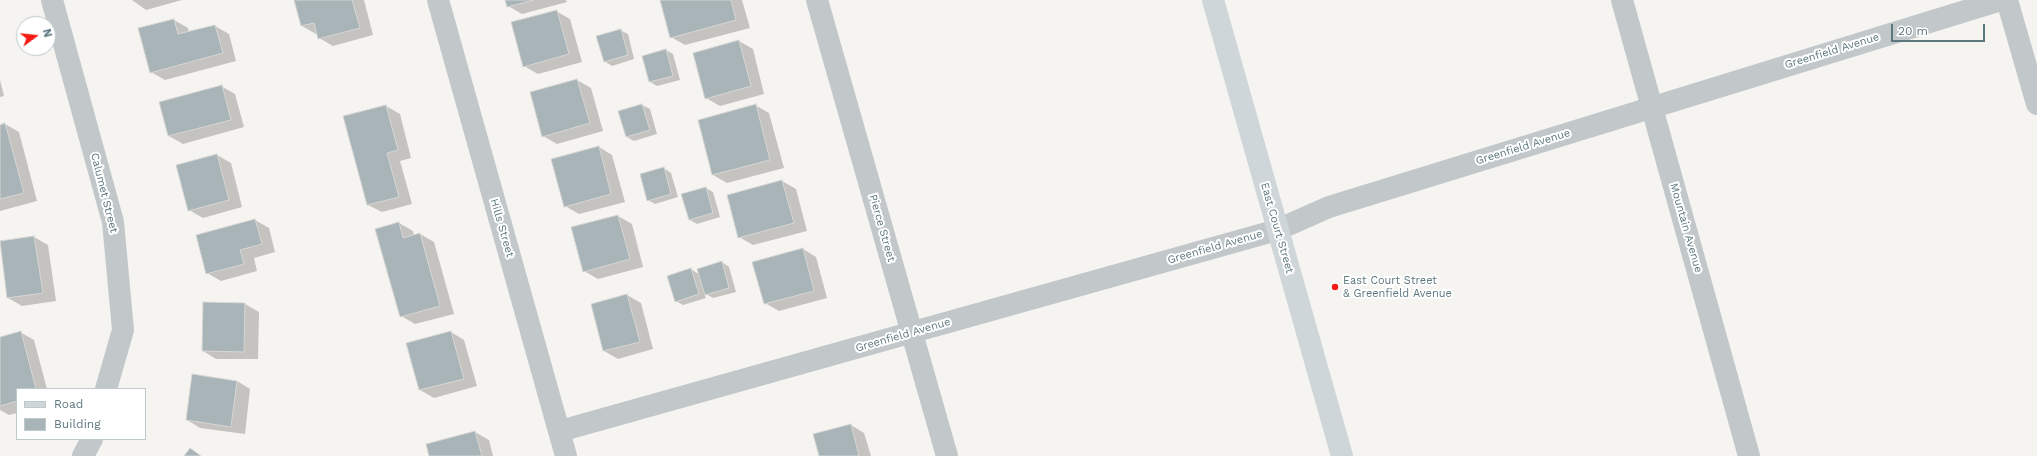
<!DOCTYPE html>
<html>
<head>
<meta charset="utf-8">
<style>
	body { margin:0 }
	#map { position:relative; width:2037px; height:456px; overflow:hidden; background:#f5f4f1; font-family:"Work Sans",sans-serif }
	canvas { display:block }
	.legend { position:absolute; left:16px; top:388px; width:130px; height:52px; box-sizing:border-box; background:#fff; border:1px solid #bec9cc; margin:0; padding:5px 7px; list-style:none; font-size:12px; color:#5d777f }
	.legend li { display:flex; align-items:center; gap:8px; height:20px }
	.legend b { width:20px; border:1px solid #bec9cc }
	.north { position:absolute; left:16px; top:16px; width:40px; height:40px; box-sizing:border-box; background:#fff; border:1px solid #bec9cc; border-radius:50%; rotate:75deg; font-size:11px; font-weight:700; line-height:16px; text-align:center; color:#5d777f }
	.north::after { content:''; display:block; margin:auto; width:14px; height:18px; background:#f21a13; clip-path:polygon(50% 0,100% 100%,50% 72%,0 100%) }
	.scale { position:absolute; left:1891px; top:24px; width:94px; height:18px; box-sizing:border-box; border:2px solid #5d777f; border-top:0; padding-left:5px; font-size:12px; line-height:14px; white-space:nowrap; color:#5d777f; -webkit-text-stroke:3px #fff; paint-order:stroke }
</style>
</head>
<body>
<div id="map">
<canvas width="2037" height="456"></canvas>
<ul class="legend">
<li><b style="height:5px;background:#ced6d9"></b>Road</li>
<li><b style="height:11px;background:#a8b4b7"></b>Building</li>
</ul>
<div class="north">N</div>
<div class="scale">20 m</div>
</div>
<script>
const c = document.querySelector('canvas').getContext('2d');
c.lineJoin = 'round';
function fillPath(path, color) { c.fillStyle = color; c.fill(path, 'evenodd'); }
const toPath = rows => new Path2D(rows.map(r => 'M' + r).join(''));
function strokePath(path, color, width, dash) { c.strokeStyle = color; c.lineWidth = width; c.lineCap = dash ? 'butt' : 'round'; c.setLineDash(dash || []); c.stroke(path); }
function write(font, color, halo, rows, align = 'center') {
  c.font = font + ' "Work Sans",sans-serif'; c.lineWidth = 4; c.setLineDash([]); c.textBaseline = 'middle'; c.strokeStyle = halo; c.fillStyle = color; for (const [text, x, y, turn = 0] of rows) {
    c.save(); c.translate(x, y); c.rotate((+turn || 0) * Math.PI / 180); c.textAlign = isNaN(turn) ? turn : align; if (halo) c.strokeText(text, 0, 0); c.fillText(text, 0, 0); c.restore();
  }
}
fillPath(toPath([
	[132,0,182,0,146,10],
	[295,0,364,0,373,35,333,46,319,38,318,33,316,34,302,26],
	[506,0,566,0,567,2,522,14,508,6],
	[661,0,742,0,750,28,685,45,671,37],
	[556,11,570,19,582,62,538,74,524,66],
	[174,20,188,28,189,33,215,26,229,34,236,61,165,80,151,72],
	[620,30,628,34,634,59,612,66,604,61],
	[739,41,753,49,764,94,720,106,706,98],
	[666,50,673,54,680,80,657,86,650,82,643,57],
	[0,80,4,96,0,97],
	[577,80,591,88,603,131,557,144,543,136],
	[221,86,235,94,244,127,183,144,169,136],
	[642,105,650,109,657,134,634,141,627,137,619,112],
	[755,105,769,113,784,168,727,183,713,175,699,121],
	[386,106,400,114,411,158,400,161,412,204,382,212,368,205],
	[5,124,19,132,37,201,0,211,0,126],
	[599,147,612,155,625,202,579,214,565,206],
	[217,155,231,163,242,207,203,218,189,210],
	[664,168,671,173,678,197,655,204,648,200],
	[782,181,796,189,807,231,753,245,739,237],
	[706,188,713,192,720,217,697,224,690,220],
	[618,216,632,224,643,267,598,279,584,271],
	[255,220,269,228,275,252,254,258,257,271,221,281,207,273],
	[399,223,413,231,414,236,420,234,434,242,454,314,415,324,401,316],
	[34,237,48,245,56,301,22,306,8,298,0,242],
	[803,249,816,257,827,298,779,311,765,303],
	[722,262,729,267,736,292,713,298,704,293,706,298,683,305,676,301,691,269,700,275],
	[627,295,641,303,653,349,618,359,604,351,592,305],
	[245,304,259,312,258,359,216,359,203,351],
	[20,332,34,340,47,389,17,389,17,413,9,415,0,410,0,338],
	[451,332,464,340,477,386,434,398,420,390,408,343],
	[237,381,250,389,245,434,200,428,187,420],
	[851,425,864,433,871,456,820,456],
	[475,432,489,440,493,456,430,456,427,444]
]), '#0003');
const building = toPath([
	[294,0,352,0,360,28,318,39,314,23,301,26,294,0],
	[505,0,534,0,507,7,505,0],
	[660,0,731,0,736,20,670,38,660,0],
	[557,10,569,54,523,67,511,22,557,10],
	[174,19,178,34,215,25,223,53,150,73,138,28,174,19],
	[621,29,628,55,604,62,596,36,621,29],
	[739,40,751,86,705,99,693,53,739,40],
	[666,49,673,76,649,82,642,56,666,49],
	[577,79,590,123,542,137,530,92,577,79],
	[222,85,231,120,168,136,159,102,222,85],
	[642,104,650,130,626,137,618,111,642,104],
	[756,104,770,160,712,175,698,120,756,104],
	[386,105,398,150,387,153,399,197,367,205,343,116,386,105],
	[5,123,24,193,0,199,0,125,5,123],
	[599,146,611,194,564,207,551,159,599,146],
	[217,154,229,200,188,211,176,165,217,154],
	[664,167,671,194,647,201,640,174,664,167],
	[782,180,794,223,738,238,727,195,782,180],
	[706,187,713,213,689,220,681,194,706,187],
	[618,215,630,259,583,272,571,227,618,215],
	[255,219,262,244,240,250,244,264,206,274,196,235,255,219],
	[399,222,403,238,420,233,440,306,400,317,375,229,399,222],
	[34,236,43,293,7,298,0,241,34,236],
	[803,248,814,291,764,304,752,262,803,248],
	[722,261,729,288,705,295,697,269,722,261],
	[691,268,699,294,675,302,667,276,691,268],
	[627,294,640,342,603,351,591,304,627,294],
	[203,302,245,303,244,352,202,351,203,302],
	[21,331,36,389,17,389,17,401,0,406,0,337,21,331],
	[451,331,464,379,419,390,406,343,451,331],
	[192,374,237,381,231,427,186,420,192,374],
	[851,424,859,456,819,456,813,434,851,424],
	[475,431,482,456,429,456,426,444,475,431],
	[190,448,201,456,184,456,190,448]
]);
fillPath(building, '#a8b4b7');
strokePath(building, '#d6d6d4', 1);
strokePath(toPath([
	[52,0,113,222,123,330,106,389],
	[438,0,566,456],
	[817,0,947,456],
	[1622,0,1749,456],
	[2007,0,2037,104],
	[560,431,1277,230,1329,207,2001,0],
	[83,456,92,439]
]), '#c2c8ca', 22);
strokePath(toPath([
	[1213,0,1342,456]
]), '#ced6d9', 22);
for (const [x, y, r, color] of [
	[1335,287,4,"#f21a13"]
]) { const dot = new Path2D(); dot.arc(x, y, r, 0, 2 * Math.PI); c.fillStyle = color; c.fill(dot); strokePath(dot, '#fff', 1.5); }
write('11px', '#5d777f', '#fff', [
	["Greenfield Avenue",1832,51,-17],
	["Greenfield Avenue",1523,147,-17],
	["Calumet Street",104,193,76],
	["Hills Street",502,228,74],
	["Pierce Street",882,228,74],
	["East Court Street",1277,228,74],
	["Mountain Avenue",1686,228,74],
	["Greenfield Avenue",1215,247,-16],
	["Greenfield Avenue",903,335,-16]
]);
write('11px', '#5d777f', '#fff', [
	["East Court Street",1343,281],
	["& Greenfield Avenue",1343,294]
], 'left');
</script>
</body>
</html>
